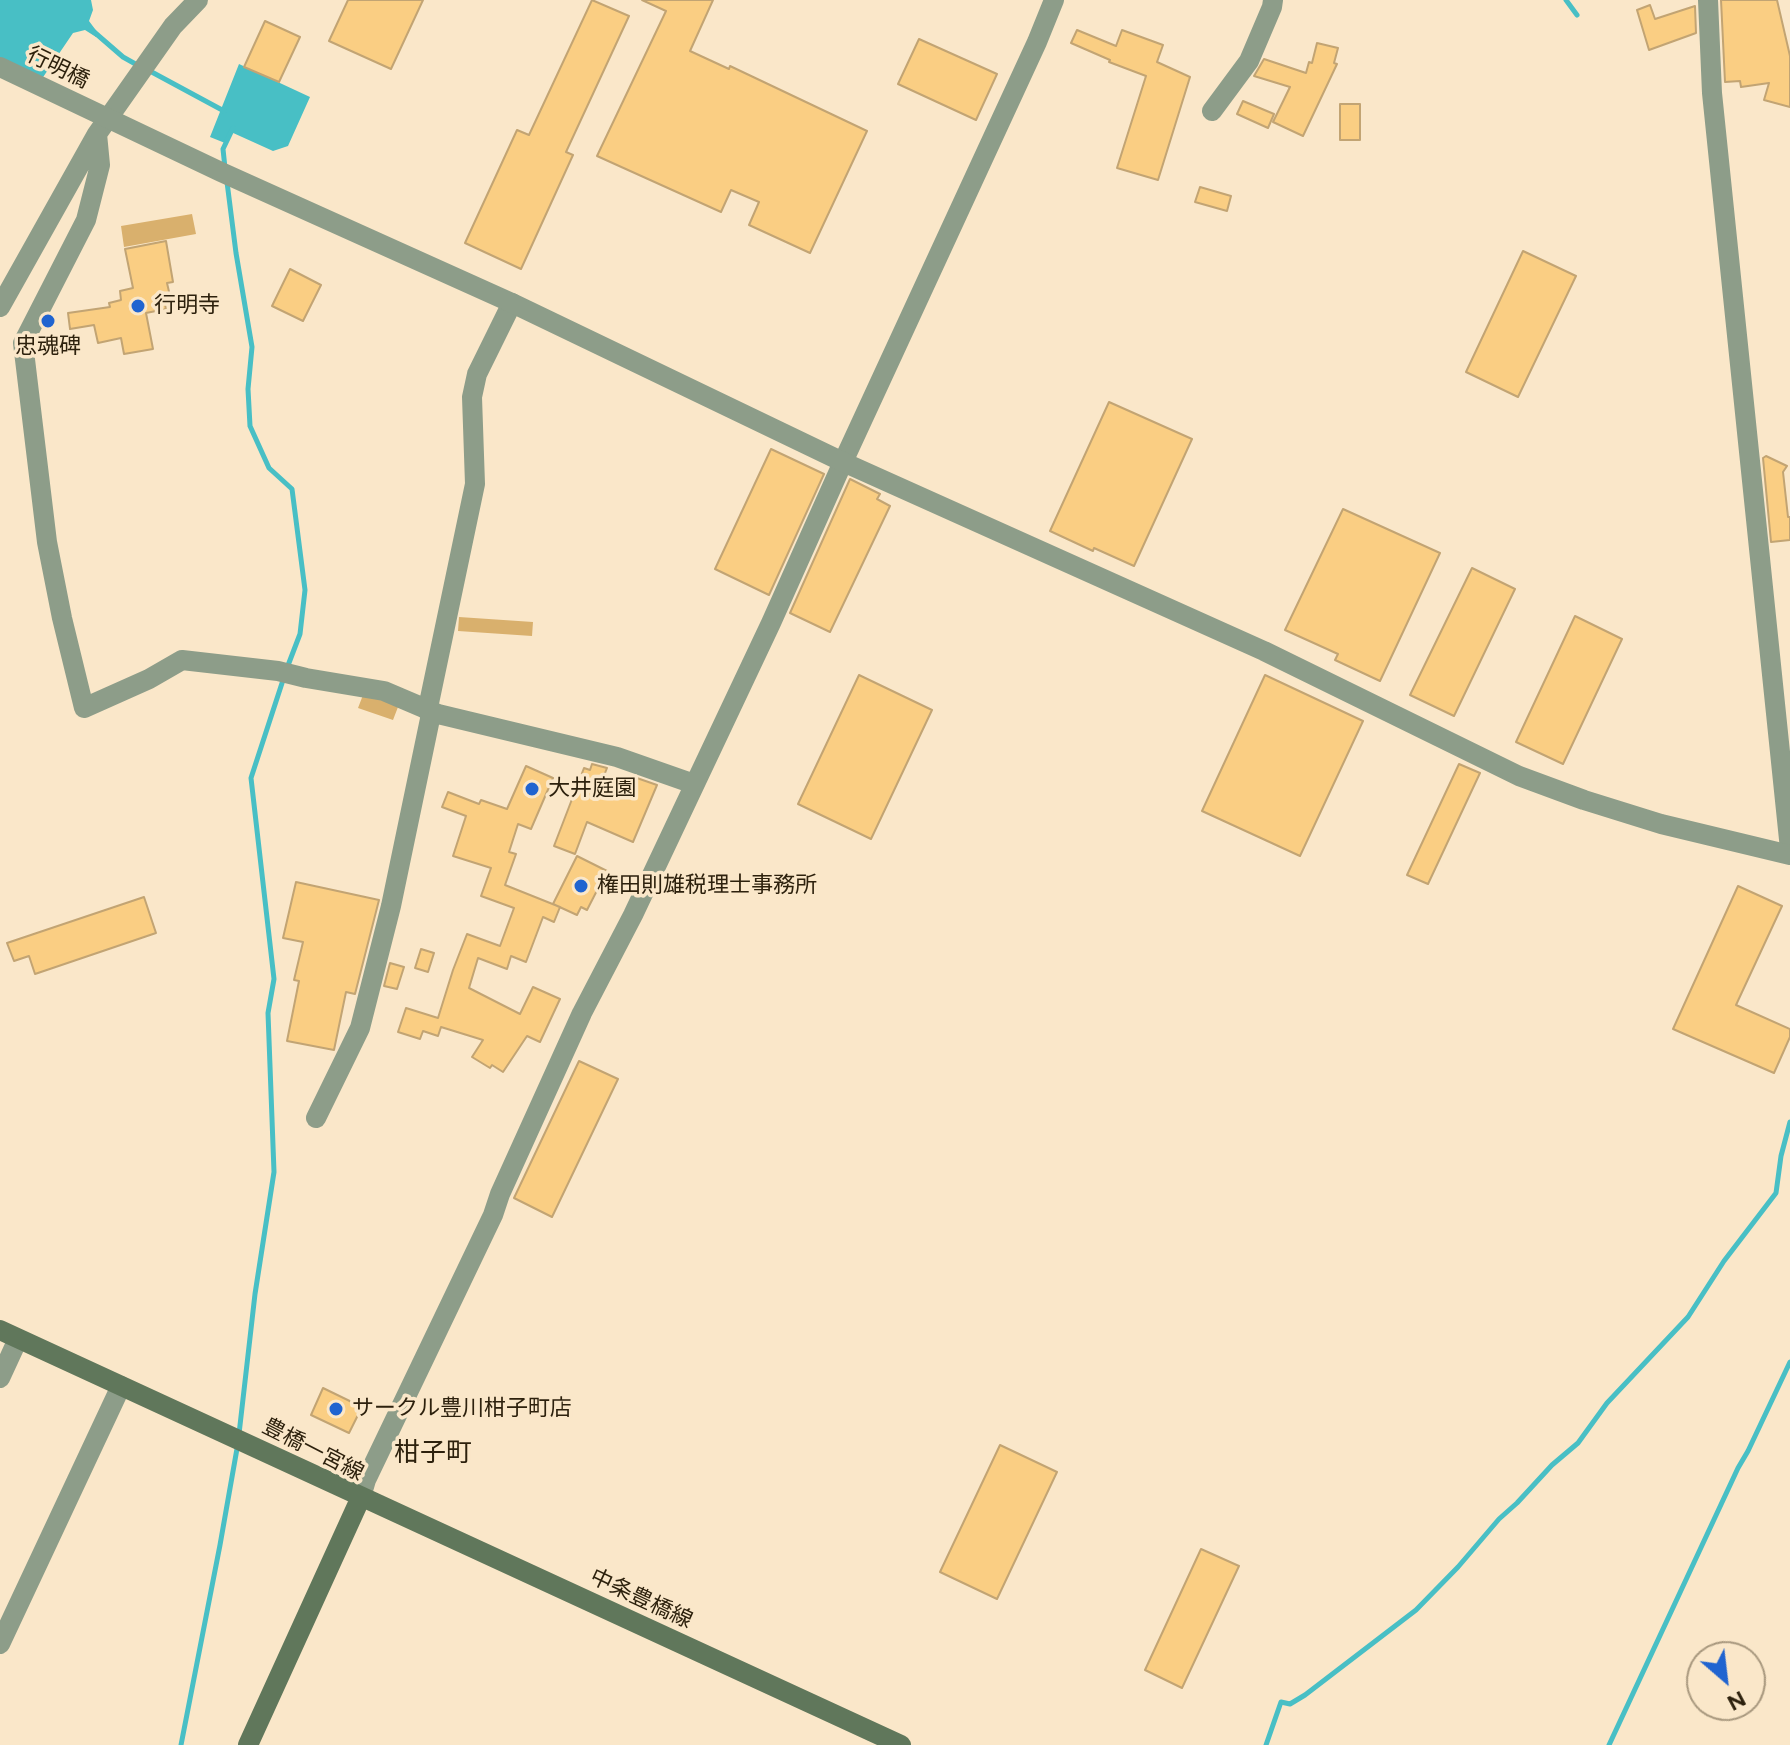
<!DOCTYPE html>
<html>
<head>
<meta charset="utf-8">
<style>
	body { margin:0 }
	#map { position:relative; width:1790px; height:1745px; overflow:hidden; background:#fae7c9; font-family:Figtree,sans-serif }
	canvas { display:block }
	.north { position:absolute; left:1686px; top:1641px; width:80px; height:80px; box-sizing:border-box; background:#fae7c9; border:2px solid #a8987e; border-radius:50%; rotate:152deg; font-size:22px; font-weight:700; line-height:32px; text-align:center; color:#2d210d }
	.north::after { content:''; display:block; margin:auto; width:28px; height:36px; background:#2064d0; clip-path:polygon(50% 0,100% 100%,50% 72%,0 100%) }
</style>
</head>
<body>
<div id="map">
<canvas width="1790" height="1745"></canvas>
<div class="north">N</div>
</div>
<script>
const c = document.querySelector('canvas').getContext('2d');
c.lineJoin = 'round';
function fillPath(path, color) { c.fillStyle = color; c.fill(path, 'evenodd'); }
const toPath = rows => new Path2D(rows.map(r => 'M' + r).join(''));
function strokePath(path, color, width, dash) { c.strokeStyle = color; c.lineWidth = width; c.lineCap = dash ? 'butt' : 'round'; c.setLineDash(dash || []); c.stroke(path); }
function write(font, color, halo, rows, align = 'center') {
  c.font = font + ' Figtree,"Noto Sans JP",sans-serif'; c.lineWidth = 7; c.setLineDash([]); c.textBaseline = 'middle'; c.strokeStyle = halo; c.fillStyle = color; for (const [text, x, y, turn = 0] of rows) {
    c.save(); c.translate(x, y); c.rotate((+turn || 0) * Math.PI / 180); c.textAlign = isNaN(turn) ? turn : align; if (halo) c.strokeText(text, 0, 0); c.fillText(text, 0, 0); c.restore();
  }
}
fillPath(toPath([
	[192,214,196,234,124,247,121,226],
	[459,617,533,622,532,636,458,631],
	[363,695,382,699,398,707,393,720,358,708]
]), '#d9b06d');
fillPath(toPath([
	[0,0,91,0,93,10,89,21,98,33,96,37,85,30,73,33,35,89,0,77],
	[239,64,310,97,288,146,273,151,231,132,225,143,210,137]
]), '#48bfc5');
strokePath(toPath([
	[1566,0,1577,15],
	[93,31,123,57,139,66],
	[148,70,224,111],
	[225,168,223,149,233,128],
	[227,182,236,253,252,347,248,389,250,426,269,468,292,489,305,590,300,634,287,668],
	[239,1434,255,1294,274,1172,268,1013,274,979,251,778,284,677],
	[181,1745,220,1545,238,1443],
	[1266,1745,1281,1702,1290,1704,1305,1695,1416,1610,1458,1567,1499,1519,1517,1503,1552,1465,1578,1443,1607,1403,1688,1317,1724,1261,1776,1193,1781,1156,1790,1122],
	[1609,1745,1738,1468,1748,1451,1790,1362]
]), '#48bfc5', 5);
const building = toPath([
	[348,0,423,0,391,69,329,41,348,0],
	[592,0,629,16,566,152,573,155,521,269,465,243,517,130,529,135,592,0],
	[642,0,713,0,690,51,729,69,730,66,867,131,810,253,749,225,759,202,731,190,721,212,597,156,666,11,642,0],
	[1721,0,1777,0,1790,56,1790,107,1764,100,1769,83,1741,87,1740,81,1725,82,1721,0],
	[1650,5,1655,19,1695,6,1696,33,1649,50,1637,10,1650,5],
	[265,21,300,37,279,82,244,67,265,21],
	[1077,30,1116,46,1122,30,1163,45,1157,62,1190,77,1158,180,1117,168,1146,76,1109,62,1110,60,1071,43,1077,30],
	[919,39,997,74,976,120,898,84,919,39],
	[1317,43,1338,48,1334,63,1337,64,1303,136,1273,122,1290,87,1254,76,1264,59,1306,73,1309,62,1312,63,1317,43],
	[1243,101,1274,114,1268,128,1237,114,1243,101],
	[1340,104,1360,104,1360,140,1340,140,1340,104],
	[1200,187,1231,196,1227,211,1195,202,1200,187],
	[166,241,173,282,167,283,170,296,164,298,166,309,146,313,153,349,124,354,121,338,98,343,94,325,70,329,68,313,110,307,109,303,121,300,120,291,133,288,125,249,166,241],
	[1523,251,1576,276,1518,397,1466,372,1523,251],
	[290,269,321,285,303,321,272,306,290,269],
	[1109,402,1192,439,1134,566,1094,548,1093,551,1050,531,1109,402],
	[771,449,824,474,769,595,715,569,771,449],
	[1766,456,1787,466,1783,472,1788,517,1790,517,1790,540,1771,542,1763,458,1766,456],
	[850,479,880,494,877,499,890,506,830,632,790,613,850,479],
	[1343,509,1440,553,1380,681,1335,660,1338,654,1285,630,1343,509],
	[1472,568,1515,589,1454,716,1410,695,1472,568],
	[1575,616,1622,639,1563,764,1516,742,1575,616],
	[859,675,932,710,871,839,798,804,859,675],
	[1265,675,1363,721,1300,856,1202,811,1265,675],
	[592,764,607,768,599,788,625,797,634,777,657,785,633,842,587,822,575,854,554,846,584,768,590,770,592,764],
	[1459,764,1480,773,1428,884,1407,875,1459,764],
	[526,766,553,778,531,829,518,824,509,852,516,854,505,885,560,907,554,922,543,917,526,962,511,956,507,969,478,958,469,988,520,1014,533,987,560,999,540,1042,527,1036,503,1072,492,1065,490,1068,472,1057,483,1040,441,1027,438,1036,423,1031,420,1039,398,1032,406,1008,438,1018,453,970,467,934,500,946,514,908,481,896,491,868,453,856,466,816,442,807,448,792,479,804,481,800,507,809,526,766],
	[577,856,607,871,587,910,581,907,577,915,553,904,577,856],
	[296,882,379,900,355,994,346,992,334,1050,287,1041,299,981,294,980,303,942,283,938,296,882],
	[1738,886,1782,906,1736,1005,1790,1029,1790,1037,1774,1073,1673,1029,1738,886],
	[144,897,156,933,35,974,29,956,14,961,7,943,144,897],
	[421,949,434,953,428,972,415,968,421,949],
	[390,963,404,967,397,989,384,986,390,963],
	[579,1061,618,1079,552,1217,514,1198,579,1061],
	[323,1388,362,1407,349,1433,311,1415,323,1388],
	[1000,1445,1057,1472,997,1599,940,1572,1000,1445],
	[1201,1549,1239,1566,1182,1688,1145,1670,1201,1549]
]);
fillPath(building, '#face83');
strokePath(building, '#c2a473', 2);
strokePath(toPath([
	[1708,0,1712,93,1790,849],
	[1212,111,1249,61,1272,7,1273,0],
	[97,134,100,165,86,220,23,343,47,542,62,618,84,708,149,679,182,660,278,671,306,678,384,691,438,714,617,757,694,784],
	[0,307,97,134,173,26,198,0],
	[316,1118,360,1028,391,906,430,719,429,703,475,484,472,397,477,374,512,303],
	[0,1378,18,1339],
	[361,1497,366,1480,493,1215,500,1194,582,1013,633,915,771,623,843,462,1037,42,1054,0],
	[0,1644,121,1386]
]), '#8d9d89', 20);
strokePath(toPath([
	[0,67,221,172,512,303,843,462,1264,651,1519,776,1584,800,1661,824,1790,855]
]), '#8d9d89', 20);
strokePath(toPath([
	[0,1330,901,1745],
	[248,1745,361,1497]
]), '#60775b', 20);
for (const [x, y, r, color] of [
	[138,306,8,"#2064d0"],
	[48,321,8,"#2064d0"],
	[532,789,8,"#2064d0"],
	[581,886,8,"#2064d0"],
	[336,1409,8,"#2064d0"]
]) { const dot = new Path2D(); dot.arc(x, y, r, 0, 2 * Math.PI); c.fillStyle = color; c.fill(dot); strokePath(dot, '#fae7c9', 3); }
write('22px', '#2d210d', '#fae7c9', [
	["行明橋",58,68,26],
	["豊橋一宮線",313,1450,27],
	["中条豊橋線",641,1599,25]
]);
write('22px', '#2d210d', '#fae7c9', [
	["行明寺",154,306],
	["忠魂碑",48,347,"center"],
	["大井庭園",548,789],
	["権田則雄税理士事務所",597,886],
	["サークル豊川柑子町店",352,1409]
], 'left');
write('26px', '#2d210d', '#fae7c9', [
	["柑子町",433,1453]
]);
</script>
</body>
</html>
